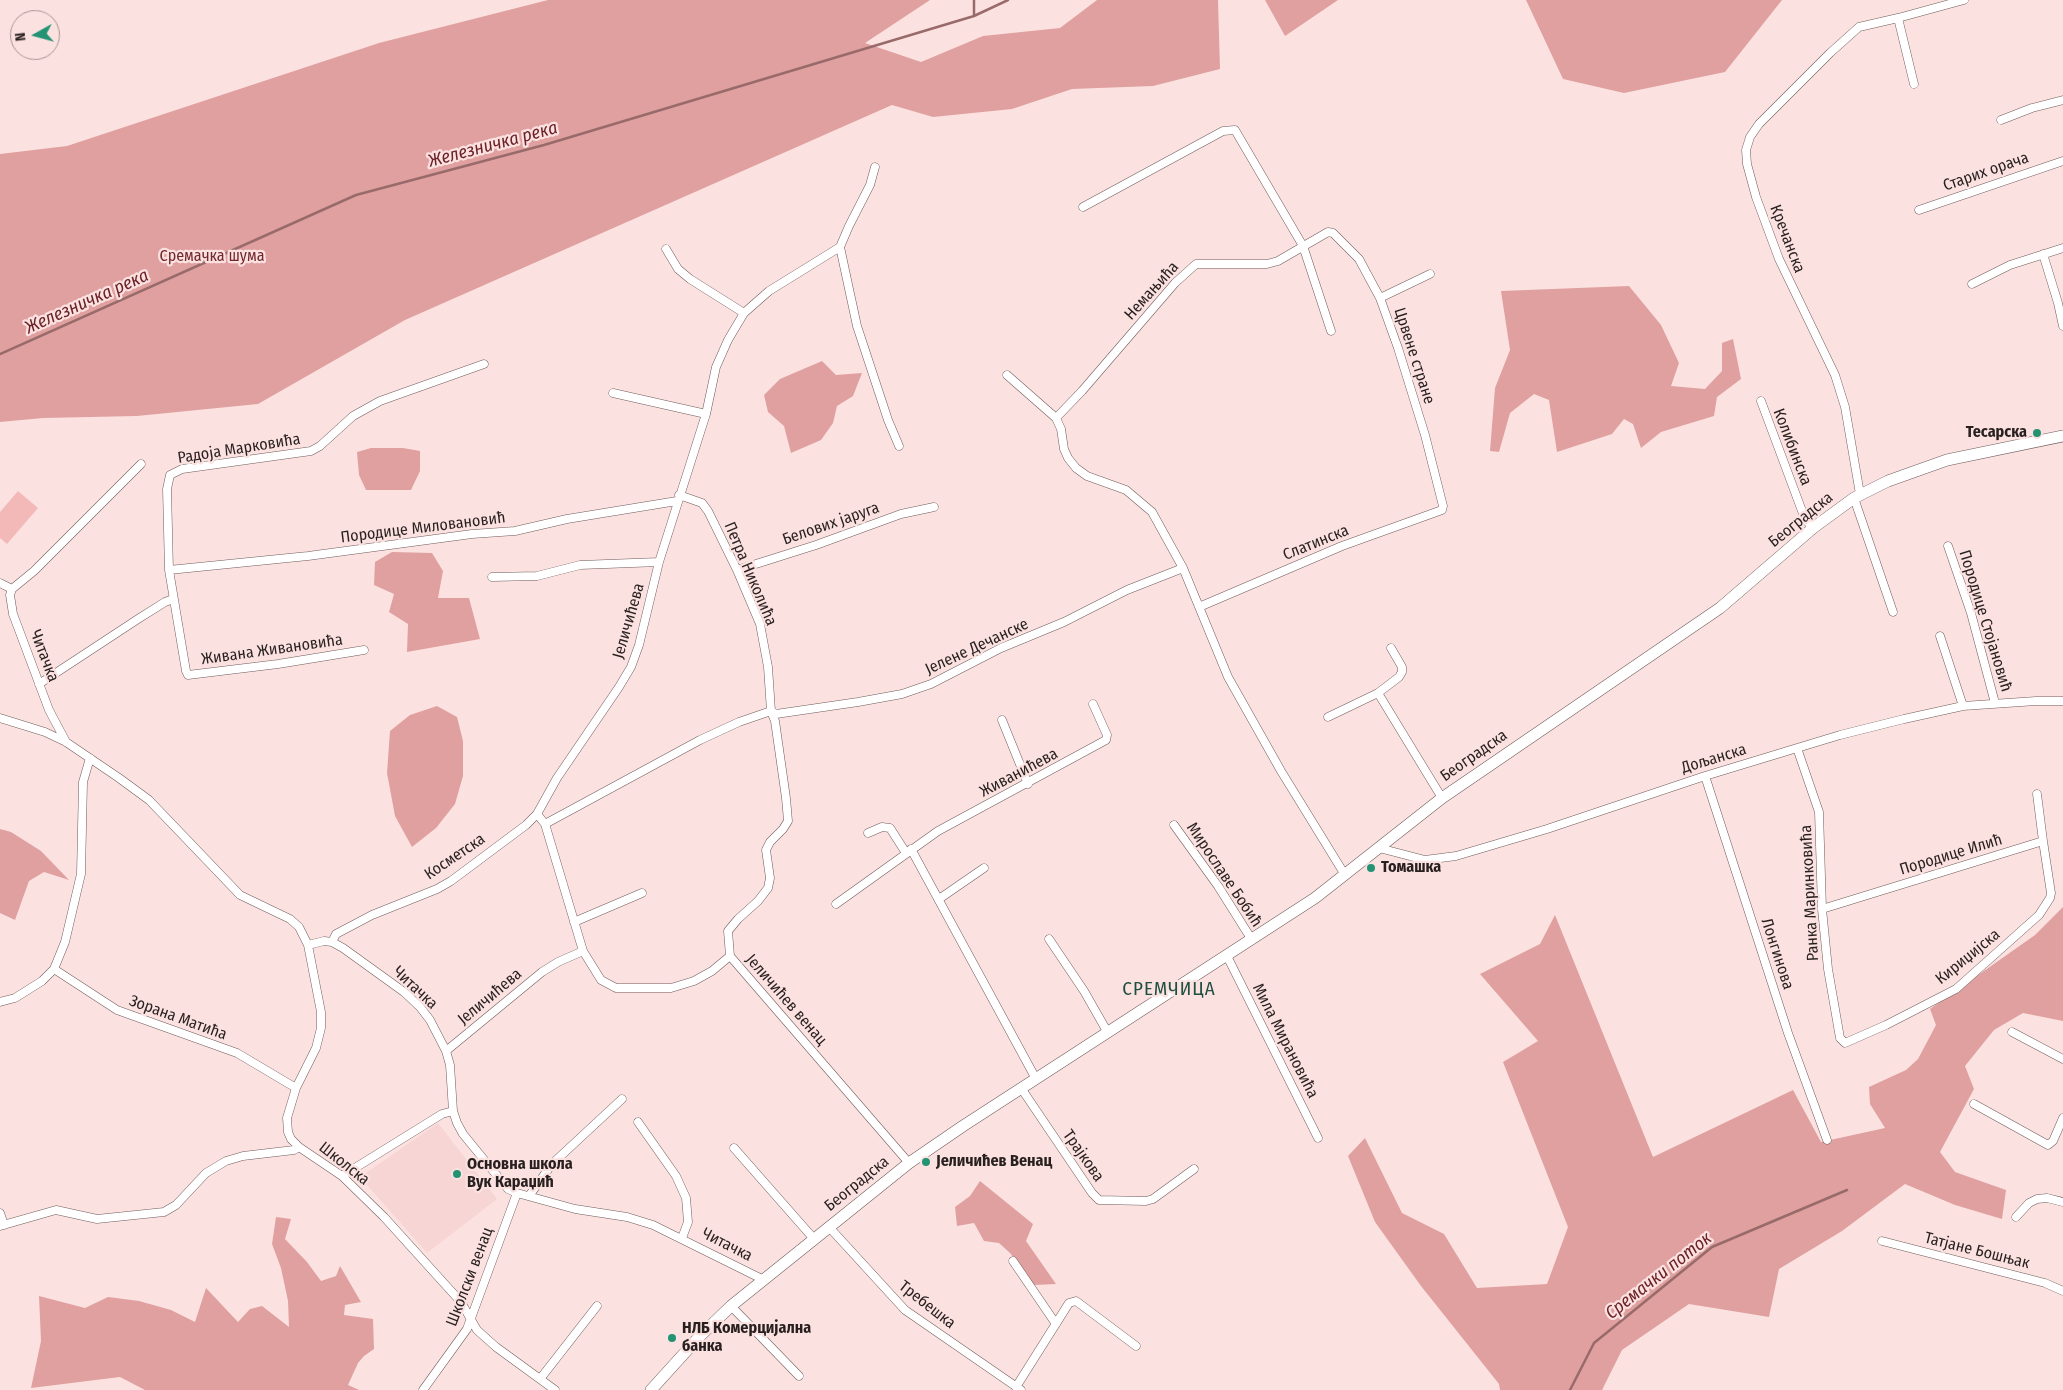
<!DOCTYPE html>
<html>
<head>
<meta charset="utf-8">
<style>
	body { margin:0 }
	#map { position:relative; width:2063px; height:1390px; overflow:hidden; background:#fbe2e1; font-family:"Fira Sans Condensed",sans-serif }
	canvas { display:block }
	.north { position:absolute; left:10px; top:10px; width:50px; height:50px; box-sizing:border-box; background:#fbe2e1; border:1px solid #a79493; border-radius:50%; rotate:263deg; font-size:14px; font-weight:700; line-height:20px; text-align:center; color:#281f1f }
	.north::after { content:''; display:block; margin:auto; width:18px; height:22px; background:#239374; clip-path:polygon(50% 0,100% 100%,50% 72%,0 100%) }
</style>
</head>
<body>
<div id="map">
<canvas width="2063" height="1390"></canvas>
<div class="north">N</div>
</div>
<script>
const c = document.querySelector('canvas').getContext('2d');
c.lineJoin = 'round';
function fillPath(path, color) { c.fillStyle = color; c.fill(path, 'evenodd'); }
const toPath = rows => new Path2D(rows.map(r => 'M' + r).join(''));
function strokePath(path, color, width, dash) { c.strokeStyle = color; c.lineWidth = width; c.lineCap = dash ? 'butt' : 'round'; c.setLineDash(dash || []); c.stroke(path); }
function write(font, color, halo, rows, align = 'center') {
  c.font = font + ' "Fira Sans Condensed",sans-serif'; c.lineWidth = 4.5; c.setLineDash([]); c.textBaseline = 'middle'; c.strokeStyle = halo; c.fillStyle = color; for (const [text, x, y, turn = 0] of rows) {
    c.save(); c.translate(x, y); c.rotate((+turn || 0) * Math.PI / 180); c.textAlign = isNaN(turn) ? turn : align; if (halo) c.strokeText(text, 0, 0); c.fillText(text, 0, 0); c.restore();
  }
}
fillPath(toPath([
	[438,1123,497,1199,427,1253,360,1177]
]), '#f7d5d4');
fillPath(toPath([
	[18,491,38,508,7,544,0,538,0,512]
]), '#f2b9b8');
fillPath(toPath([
	[548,0,930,0,865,43,921,62,983,36,1060,28,1097,0,1218,0,1220,69,1153,86,1072,89,1012,109,933,117,892,105,405,320,258,404,137,416,43,418,0,422,0,154,67,146,379,43],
	[1265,0,1338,0,1285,36],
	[1526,0,1782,0,1725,72,1624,93,1563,79],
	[1629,286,1661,325,1679,363,1671,386,1705,389,1722,371,1722,343,1733,339,1741,379,1717,397,1714,416,1661,432,1641,448,1633,424,1624,419,1612,434,1557,452,1549,400,1534,394,1510,413,1499,452,1490,451,1495,388,1510,350,1501,291],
	[822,361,836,375,862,373,853,396,837,406,833,423,821,440,791,453,784,426,768,412,764,395,780,379],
	[371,448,403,448,420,451,420,471,411,490,366,490,359,475,357,452],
	[392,552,432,553,443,571,438,598,469,598,480,639,407,652,408,624,389,612,394,594,374,585,375,562],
	[437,706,457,717,463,741,463,776,455,804,436,828,412,847,395,816,387,773,390,731,410,715],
	[0,829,11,832,41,851,69,880,44,872,29,881,15,920,0,913],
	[2063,907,2063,1021,2023,1013,1994,1030,1965,1066,1974,1089,1940,1152,1955,1172,2006,1190,2002,1219,1955,1205,1905,1184,1842,1231,1779,1269,1769,1317,1689,1304,1622,1350,1602,1390,1500,1390,1499,1384,1421,1286,1375,1222,1348,1156,1365,1138,1402,1213,1444,1234,1477,1288,1547,1284,1568,1227,1503,1062,1538,1041,1480,974,1540,944,1555,915,1653,1157,1793,1090,1821,1142,1885,1128,1870,1104,1869,1087,1906,1070,1918,1059,1936,1025,1930,1009,2035,935],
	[980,1181,1033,1224,1026,1241,1056,1284,1034,1285,1010,1253,999,1243,984,1241,974,1223,957,1226,955,1207,970,1196],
	[276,1217,291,1219,285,1239,307,1262,321,1281,336,1276,340,1266,361,1302,345,1305,344,1315,373,1319,374,1349,364,1356,358,1363,348,1385,359,1390,145,1390,120,1377,31,1388,41,1341,39,1296,85,1308,108,1297,139,1301,171,1310,195,1322,206,1288,238,1322,250,1309,262,1306,289,1327,288,1301,281,1268,272,1244]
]), '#e0a09f');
strokePath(toPath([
	[974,16,974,0],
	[0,354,356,195,544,145,974,16,1008,0],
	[1570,1390,1594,1343,1712,1247,1847,1190]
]), '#986b6a', 2.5);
const minor = toPath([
	[1898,18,1964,0],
	[2001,120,2032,108,2063,100],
	[1083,207,1223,131,1235,130,1303,246,1331,331],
	[1919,210,2063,161],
	[840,247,857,326,888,420,899,446],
	[666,249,678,269,690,279,744,313],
	[2043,254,2058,303,2063,326],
	[1972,284,2010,265,2063,248],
	[1380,298,1430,274],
	[1007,375,1056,418,1061,429,1064,449,1068,458,1076,468,1087,476,1126,490,1152,512,1183,568,1228,677,1281,771,1345,875],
	[613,393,706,414],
	[1761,401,1805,519,1813,528],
	[1056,418,1082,391,1175,283,1196,264,1267,264,1278,261,1328,232,1333,233,1359,259,1380,298,1398,348,1425,435,1443,506,1442,510,1342,546,1199,607],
	[1860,494,1845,407,1835,375,1779,259,1756,197,1747,164,1746,150,1750,137,1759,124,1830,53,1859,27,1898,18,1914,84],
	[679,495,702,503,708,511,737,570,760,624,768,667,771,711,775,721,786,798,788,821,783,829,770,842,766,850,770,878,768,888,758,901,738,919,728,931,730,956,909,1163],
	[1854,498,1893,612],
	[1948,546,1971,613,1995,703],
	[169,570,308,556,472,534,515,531,567,519,677,501],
	[737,570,816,545,901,514,934,507],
	[492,577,537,576,580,565,659,562],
	[0,583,12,589],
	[12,589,34,571,141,464],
	[12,589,10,595,13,614,49,710,66,742],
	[1940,636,1963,706],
	[364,650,278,664,188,675,186,671,169,570,167,489,170,475,182,469,311,451,320,446,353,416,380,401,484,364],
	[39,684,138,619,165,602,173,599],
	[1378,693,1442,798],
	[771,711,776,714,858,702,902,694,931,684,1001,648,1064,622,1127,590,1183,568],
	[1328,717,1378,693,1399,677,1402,672,1402,667,1391,648],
	[0,718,45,732,66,742,119,778,149,800,240,895,290,919,299,927,308,945,324,941,332,942,343,948,404,992,420,1007,430,1020,446,1051,450,1065,453,1111,457,1123,463,1134,508,1189,517,1193,575,1209,627,1217,653,1225,762,1279],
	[1002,720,1028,784],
	[1797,748,1819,812,1822,909,1828,969,1840,1038,1845,1043,1886,1025,1956,989,2039,915,2050,898,2051,893,2043,841],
	[1705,776,1788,1033,1827,1140],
	[537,814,545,824,583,951,601,980,616,988,671,988,694,981,712,971,730,956],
	[545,824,700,740,739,722,771,711],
	[1174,825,1218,886,1252,940],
	[868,833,882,827,890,828,906,853],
	[1379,848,1425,860,1456,856,1547,829,1705,776,1840,735,1904,719,1963,706,2036,701,2063,701],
	[911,849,1036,1079],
	[939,899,984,868],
	[836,904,938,831,1106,740,1107,735,1093,704],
	[1822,909,2043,841,2037,794],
	[574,922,642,893],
	[1049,939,1084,991,1108,1033],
	[332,942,336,934,372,915,437,889,451,881,526,825,537,814,557,778,619,687,631,667,639,645,659,562,706,414,716,367,728,340,744,313,769,291,840,247,849,226,870,185,875,167],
	[1227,956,1318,1138],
	[54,969,117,1010,237,1053,296,1088],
	[0,1002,15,998,42,981,54,969,65,942,81,874,83,782,90,758],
	[2012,1032,2063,1059],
	[446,1051,542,972,558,962,583,951],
	[1021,1088,1092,1193,1099,1200,1146,1201,1153,1199,1194,1169],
	[1974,1104,2048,1145,2053,1141,2063,1118],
	[638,1122,676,1176,686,1198,688,1222,682,1238],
	[299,1147,291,1139,288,1132,287,1118,296,1088,316,1048,321,1028,321,1012,308,945],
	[734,1148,814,1239],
	[342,1176,442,1114,453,1111],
	[529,1196,552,1164,622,1099],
	[0,1213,4,1225],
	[2016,1217,2029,1203,2037,1199,2047,1198,2063,1202],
	[0,1226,56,1210,97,1219,164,1212,176,1205,206,1173,226,1161,243,1156,294,1150,299,1147,342,1176,384,1217,461,1302,477,1330,496,1347,555,1390],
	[829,1227,905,1310,1021,1390],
	[1882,1241,2045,1283,2063,1291],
	[1013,1261,1056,1324],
	[731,1306,799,1376],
	[540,1379,597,1306],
	[1016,1387,1069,1303,1076,1301,1136,1346],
	[423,1390,467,1329,517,1193]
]);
const secondary = toPath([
	[651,1390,700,1336,731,1306,909,1163,963,1126,1315,898,1442,798,1720,608,1813,528,1854,498,1888,481,1947,460,2063,436]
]);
strokePath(minor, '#705b5b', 9);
strokePath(secondary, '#705b5b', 12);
strokePath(minor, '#fff', 8);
strokePath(secondary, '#fff', 11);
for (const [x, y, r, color] of [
	[2037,433,5,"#239374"],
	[1371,868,5,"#239374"],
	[926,1162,5,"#239374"],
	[457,1174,5,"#239374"],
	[672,1338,5,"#239374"]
]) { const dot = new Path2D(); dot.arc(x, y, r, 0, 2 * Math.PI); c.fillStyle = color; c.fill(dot); strokePath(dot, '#fbe2e1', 2); }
write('16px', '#281f1f', '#fbe2e1', [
	["Старих орача",1986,172,-19],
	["Кречанска",1787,239,69],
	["Немањића",1152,291,-48],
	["Црвене стране",1414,356,72],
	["Колибинска",1792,447,69],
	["Радоја Марковића",239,449,-9],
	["Београдска",1801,520,-39],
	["Белових јаруга",831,524,-19],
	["Породице Миловановић",423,528,-7],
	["Слатинска",1316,543,-22],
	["Петра Николића",750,574,67],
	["Јеличићева",629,621,-74],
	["Породице Стојановић",1985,621,73],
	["Јелене Дечанске",977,647,-25],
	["Живана Живановића",272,650,-8],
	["Читачка",44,656,69],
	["Београдска",1474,756,-35],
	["Дољанска",1714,759,-17],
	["Живанићева",1019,773,-28],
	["Породице Илић",1951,855,-17],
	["Косметска",455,857,-34],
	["Мирославе Бобић",1224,875,56],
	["Ранка Маринковића",1810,893,-93],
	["Лонгинова",1777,954,72],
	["Кириџијска",1968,957,-39],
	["Читачка",415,988,43],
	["Јеличићева",490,997,-40],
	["Јеличићев венац",786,1000,49],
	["Зорана Матића",178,1018,20],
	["Мила Мирановића",1285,1041,63],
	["Трајкова",1083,1156,55],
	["Школска",344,1164,38],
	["Београдска",857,1184,-39],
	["Читачка",727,1245,27],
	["Татјане Бошњак",1977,1251,14],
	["Школски венац",470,1277,-69],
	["Требешка",927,1305,38]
]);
write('16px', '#72272c', '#fbe2e1', [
	["Сремачка шума",212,257]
]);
write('bold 16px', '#281f1f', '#fbe2e1', [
	["Тесарска",2027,433,"right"],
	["Томашка",1381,868],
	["Јеличићев Венац",936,1162],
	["Основна школа",467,1165],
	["Вук Караџић",467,1183],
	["НЛБ Комерцијална",682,1329],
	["банка",682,1347]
], 'left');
write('italic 18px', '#6c2227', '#fbe2e1', [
	["Железничка река",493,145,-15],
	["Железничка река",87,302,-24],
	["Сремачки поток",1659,1276,-38]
]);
c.letterSpacing = '1px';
write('19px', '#1e4f40', '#fbe2e1', [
	["СРЕМЧИЦА",1169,990]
]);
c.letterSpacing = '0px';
</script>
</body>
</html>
